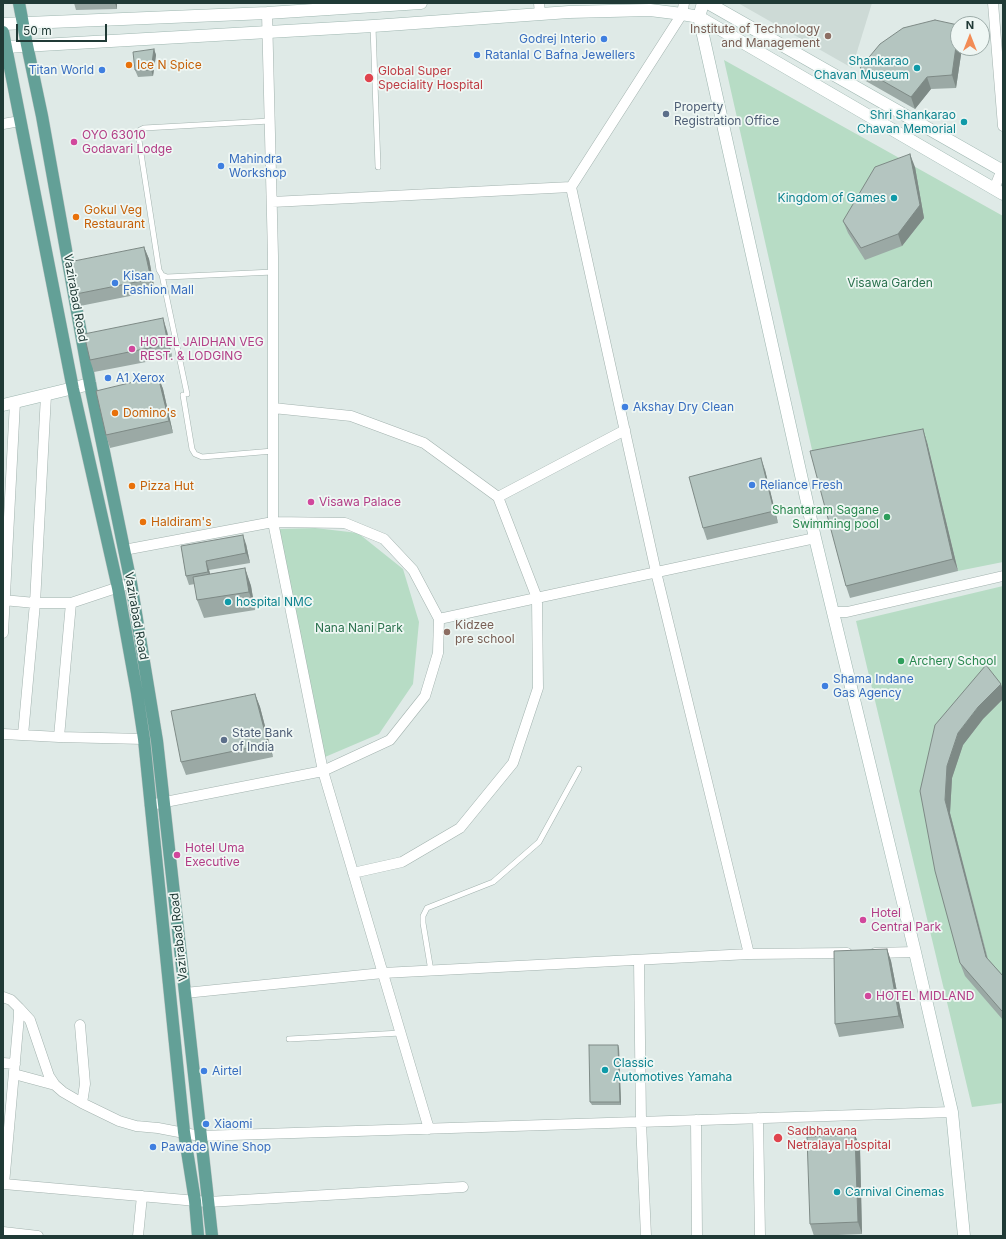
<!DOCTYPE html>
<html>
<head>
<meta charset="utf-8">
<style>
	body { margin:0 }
	#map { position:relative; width:1006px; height:1239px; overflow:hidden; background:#dfeae7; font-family:Inter,sans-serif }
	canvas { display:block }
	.frame { position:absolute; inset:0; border:4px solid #203a36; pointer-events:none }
	.north { position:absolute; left:950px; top:16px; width:40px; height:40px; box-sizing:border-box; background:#eff7f4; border:1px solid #9caba8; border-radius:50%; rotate:0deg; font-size:11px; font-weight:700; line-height:16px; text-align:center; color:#203a36 }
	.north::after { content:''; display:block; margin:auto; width:14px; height:18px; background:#f28c55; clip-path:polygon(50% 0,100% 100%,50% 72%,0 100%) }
	.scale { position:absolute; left:16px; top:24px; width:91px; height:18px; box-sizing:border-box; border:2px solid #203a36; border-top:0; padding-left:5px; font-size:12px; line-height:14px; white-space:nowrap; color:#203a36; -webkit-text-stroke:3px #eff7f4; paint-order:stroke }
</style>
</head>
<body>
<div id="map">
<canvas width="1006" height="1239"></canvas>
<div class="frame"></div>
<div class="north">N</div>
<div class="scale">50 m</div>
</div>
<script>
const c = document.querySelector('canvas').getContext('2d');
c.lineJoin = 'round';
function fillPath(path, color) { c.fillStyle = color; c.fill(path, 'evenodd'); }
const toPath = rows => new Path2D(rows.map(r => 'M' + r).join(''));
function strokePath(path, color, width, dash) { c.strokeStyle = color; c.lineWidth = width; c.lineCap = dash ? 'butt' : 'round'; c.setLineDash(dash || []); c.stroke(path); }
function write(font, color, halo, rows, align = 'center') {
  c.font = font + ' Inter,sans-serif'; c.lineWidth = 3.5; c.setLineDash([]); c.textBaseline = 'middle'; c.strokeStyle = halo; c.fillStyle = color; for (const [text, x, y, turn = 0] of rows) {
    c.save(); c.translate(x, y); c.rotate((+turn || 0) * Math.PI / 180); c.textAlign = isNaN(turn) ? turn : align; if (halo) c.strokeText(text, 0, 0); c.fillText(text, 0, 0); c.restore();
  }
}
fillPath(toPath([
	[738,3,872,3,852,68]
]), '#cddad6');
fillPath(toPath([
	[724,60,1003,216,1003,562,958,571,927,442,815,463],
	[315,528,358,533,403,569,419,622,413,684,379,734,325,757,279,529],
	[1003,586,1003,1103,972,1107,856,621]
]), '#b7dcc5');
const lane = toPath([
	[373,27,378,167],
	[270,121,144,128,140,130,138,134,159,270,162,275,167,277,273,272],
	[162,275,187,394],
	[183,395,192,449,195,454,202,457,273,451],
	[431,971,423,923,423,916,427,908,493,882,539,842,579,769],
	[289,1039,401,1033]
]);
const street = toPath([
	[539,3,540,14],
	[993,3,1003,126],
	[267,13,273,256,273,522,323,771,429,1129],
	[3,124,20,121],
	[571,187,656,572,749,954],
	[994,189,1003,167],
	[272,202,571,187,682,14,684,3],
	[273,408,351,416,424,443,498,497,537,598,538,688,513,763,460,828,402,862,353,873],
	[498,497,625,430],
	[124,550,273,522,345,523,384,539,413,570,439,619,438,653,425,696,390,740,323,771,150,805],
	[3,600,35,603,71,603,131,583],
	[833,612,847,612,1003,576],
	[439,619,815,538],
	[3,633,15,402],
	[3,734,59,737,144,739],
	[23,735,35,603,46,395],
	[59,737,71,603],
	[875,953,915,952],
	[639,960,641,1122,646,1236],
	[185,993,383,973,749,954,847,953],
	[3,997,11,1000,19,1008,19,1016,4,1184,208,1202,463,1187],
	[19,1008,30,1020,49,1076,55,1085,63,1092,82,1103,119,1121,136,1126,158,1128,200,1136,952,1112],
	[80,1025,85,1084,82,1103],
	[3,1063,15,1064],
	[14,1074,55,1085],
	[758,1118,760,1236],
	[696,1120,697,1236],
	[3,1232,38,1236],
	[138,1236,142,1196]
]);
const secondary = toPath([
	[703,3,699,17,815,538,915,952,952,1112,964,1236],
	[708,3,1003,171],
	[3,24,267,13,421,3],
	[6,47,373,26,569,12,650,10,682,14,699,17,1003,194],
	[3,405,90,384]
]);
const primary = toPath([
	[19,3,27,45,42,116,90,384,131,583,157,741,212,1236],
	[3,32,73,389,118,588,137,693,144,739,184,1132,195,1201,198,1236]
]);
strokePath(lane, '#a2b2ae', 6);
strokePath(street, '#a2b2ae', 11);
strokePath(secondary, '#9eb6b0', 13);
strokePath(primary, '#bcc4c3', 13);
strokePath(lane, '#fff', 5);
strokePath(street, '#fff', 10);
strokePath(secondary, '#fff', 12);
strokePath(primary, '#63a097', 12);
fillPath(toPath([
	[74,3,117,3,117,9,76,10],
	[958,48,962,48,956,88,931,89,915,109,864,80,860,68],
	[154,49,156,55,153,76,138,77,135,70],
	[915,167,924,218,902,246,865,260,848,233,843,221],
	[144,247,149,259,155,291,80,306,76,294],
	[167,331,172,357,94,372,90,360],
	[158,376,163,389,173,433,110,448,106,435],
	[927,442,958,571,850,598,846,586],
	[765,470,778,523,707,540,703,528],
	[246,544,250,563,209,570,210,574,245,568,251,586,255,610,204,618,197,600,195,584,189,585,186,576,181,546],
	[1001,684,1003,691,1003,699,983,719,963,745,952,778,950,813,988,959,1003,976,1003,1020,965,976,960,963,920,791],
	[255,694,260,707,273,757,186,775,181,762],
	[887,949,891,961,904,1028,839,1037,835,1024],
	[619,1048,621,1105,592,1105,590,1102],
	[855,1135,860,1148,862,1234,814,1236,810,1224]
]), '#9ba9a5');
fillPath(toPath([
	[115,3,117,3,117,9],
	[958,32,958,48,962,48,956,88,952,75],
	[154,49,156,55,153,76,151,70],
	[927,77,931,89,915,109,911,97],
	[910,154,915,167,924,218,902,246,898,234],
	[144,247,149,259,155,291,151,279],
	[163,318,167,331,172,357,168,344],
	[158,376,163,389,173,433,169,421],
	[923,429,927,442,958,571,953,559],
	[761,458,765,470,778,523,774,511],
	[243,535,246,544,250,563,246,553],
	[206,561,209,570,212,581,208,572],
	[245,568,251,586,255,610,249,592],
	[1001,684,1003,691,1003,699,983,719,963,745,952,778,950,813,990,970,986,957,945,800,947,766,958,733,978,707],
	[255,694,260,707,273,757,268,744],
	[887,949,891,961,904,1028,899,1016],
	[618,1045,619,1048,621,1105,620,1102],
	[855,1135,860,1148,862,1234,858,1222]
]), '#7e8a86');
const building = toPath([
	[935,20,958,25,958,32,952,75,927,77,911,97,860,68,880,44,903,28,935,20],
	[154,49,151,70,135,70,133,52,154,49],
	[910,154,920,205,898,234,861,248,843,221,875,167,910,154],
	[144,247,151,279,76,294,69,262,144,247],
	[163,318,168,344,90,360,84,334,163,318],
	[158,376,169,421,106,435,96,391,158,376],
	[923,429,953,559,846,586,810,451,923,429],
	[761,458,774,511,703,528,689,477,761,458],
	[243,535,246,553,206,561,208,572,186,576,181,546,243,535],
	[245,568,249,592,197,600,193,577,245,568],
	[986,665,1001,684,978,707,958,733,947,766,945,800,986,957,1003,976,1003,1012,1001,1010,960,963,935,871,920,791,935,725,986,665],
	[255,694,268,744,181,762,171,711,255,694],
	[887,949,899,1016,835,1024,834,951,887,949],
	[589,1045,618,1045,620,1102,590,1102,589,1045],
	[855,1135,858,1222,810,1224,807,1137,855,1135]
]);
fillPath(building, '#b4c5c0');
strokePath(building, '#7e8a86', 1);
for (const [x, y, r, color] of [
	[828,36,4,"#8d6e63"],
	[604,39,4,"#3f7fe0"],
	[477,55,4,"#3f7fe0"],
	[129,65,4,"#e8710a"],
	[917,68,4,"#0f9aa8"],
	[102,70,4,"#3f7fe0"],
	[369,78,5,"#e0444e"],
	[666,114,4,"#5c6f8a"],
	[964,122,4,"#0f9aa8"],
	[74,142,4,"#d1479c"],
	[221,166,4,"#3f7fe0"],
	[894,198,4,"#0f9aa8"],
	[76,217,4,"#e8710a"],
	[115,283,4,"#3f7fe0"],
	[132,349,4,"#d1479c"],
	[108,378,4,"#3f7fe0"],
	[625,407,4,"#3f7fe0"],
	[115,413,4,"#e8710a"],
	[752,485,4,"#3f7fe0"],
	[132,486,4,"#e8710a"],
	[311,502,4,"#d1479c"],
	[887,517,4,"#2e9e5b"],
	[143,522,4,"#e8710a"],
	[228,602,4,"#0f9aa8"],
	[447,632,4,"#8d6e63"],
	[901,661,4,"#2e9e5b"],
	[825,686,4,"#3f7fe0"],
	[224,740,4,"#5c6f8a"],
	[177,855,4,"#d1479c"],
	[863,920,4,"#d1479c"],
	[868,996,4,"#d1479c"],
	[605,1070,4,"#0f9aa8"],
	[204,1071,4,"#3f7fe0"],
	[206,1124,4,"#3f7fe0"],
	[778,1138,5,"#e0444e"],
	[153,1147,4,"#3f7fe0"],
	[837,1192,4,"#0f9aa8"]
]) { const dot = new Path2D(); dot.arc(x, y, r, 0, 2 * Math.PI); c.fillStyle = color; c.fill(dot); strokePath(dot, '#eff7f4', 1.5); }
write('12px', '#785e54', '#eff7f4', [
	["Institute of Technology",820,29],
	["and Management",820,43],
	["Kidzee",455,625,"left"],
	["pre school",455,639,"left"]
], 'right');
write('12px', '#366cbe', '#eff7f4', [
	["Godrej Interio",596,39,"right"],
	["Ratanlal C Bafna Jewellers",485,55],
	["Titan World",94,70,"right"],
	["Mahindra",229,159],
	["Workshop",229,173],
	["Kisan",123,276],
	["Fashion Mall",123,290],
	["A1 Xerox",116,378],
	["Akshay Dry Clean",633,407],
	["Reliance Fresh",760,485],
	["Shama Indane",833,679],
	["Gas Agency",833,693],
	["Airtel",212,1071],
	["Xiaomi",214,1124],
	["Pawade Wine Shop",161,1147]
], 'left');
write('12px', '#0d838f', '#eff7f4', [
	["Shankarao",909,61],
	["Chavan Museum",909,75],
	["Shri Shankarao",956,115],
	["Chavan Memorial",956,129],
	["Kingdom of Games",886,198],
	["hospital NMC",236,602,"left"],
	["Classic",613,1063,"left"],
	["Automotives Yamaha",613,1077,"left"],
	["Carnival Cinemas",845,1192,"left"]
], 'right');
write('12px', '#c56008', '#eff7f4', [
	["Ice N Spice",137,65],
	["Gokul Veg",84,210],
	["Restaurant",84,224],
	["Domino's",123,413],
	["Pizza Hut",140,486],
	["Haldiram's",151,522]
], 'left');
write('12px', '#be3a42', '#eff7f4', [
	["Global Super",378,71],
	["Speciality Hospital",378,85],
	["Sadbhavana",787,1131],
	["Netralaya Hospital",787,1145]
], 'left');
write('12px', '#4e5e75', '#eff7f4', [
	["Property",674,107],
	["Registration Office",674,121],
	["State Bank",232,733],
	["of India",232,747]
], 'left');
write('12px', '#b23c85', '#eff7f4', [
	["OYO 63010",82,135],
	["Godavari Lodge",82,149],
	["HOTEL JAIDHAN VEG",140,342],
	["REST. & LODGING",140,356],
	["Visawa Palace",319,502],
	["Hotel Uma",185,848],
	["Executive",185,862],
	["Hotel",871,913],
	["Central Park",871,927],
	["HOTEL MIDLAND",876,996]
], 'left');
write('12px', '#2a714d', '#eff7f4', [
	["Visawa Garden",890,283],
	["Nana Nani Park",359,628]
]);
write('12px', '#203a36', '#eff7f4', [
	["Vazirabad Road",75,298,80],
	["Vazirabad Road",136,616,80],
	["Vazirabad Road",179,937,-96]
]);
write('12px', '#27864d', '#eff7f4', [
	["Shantaram Sagane",879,510],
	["Swimming pool",879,524],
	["Archery School",909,661,"left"]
], 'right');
</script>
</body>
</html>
